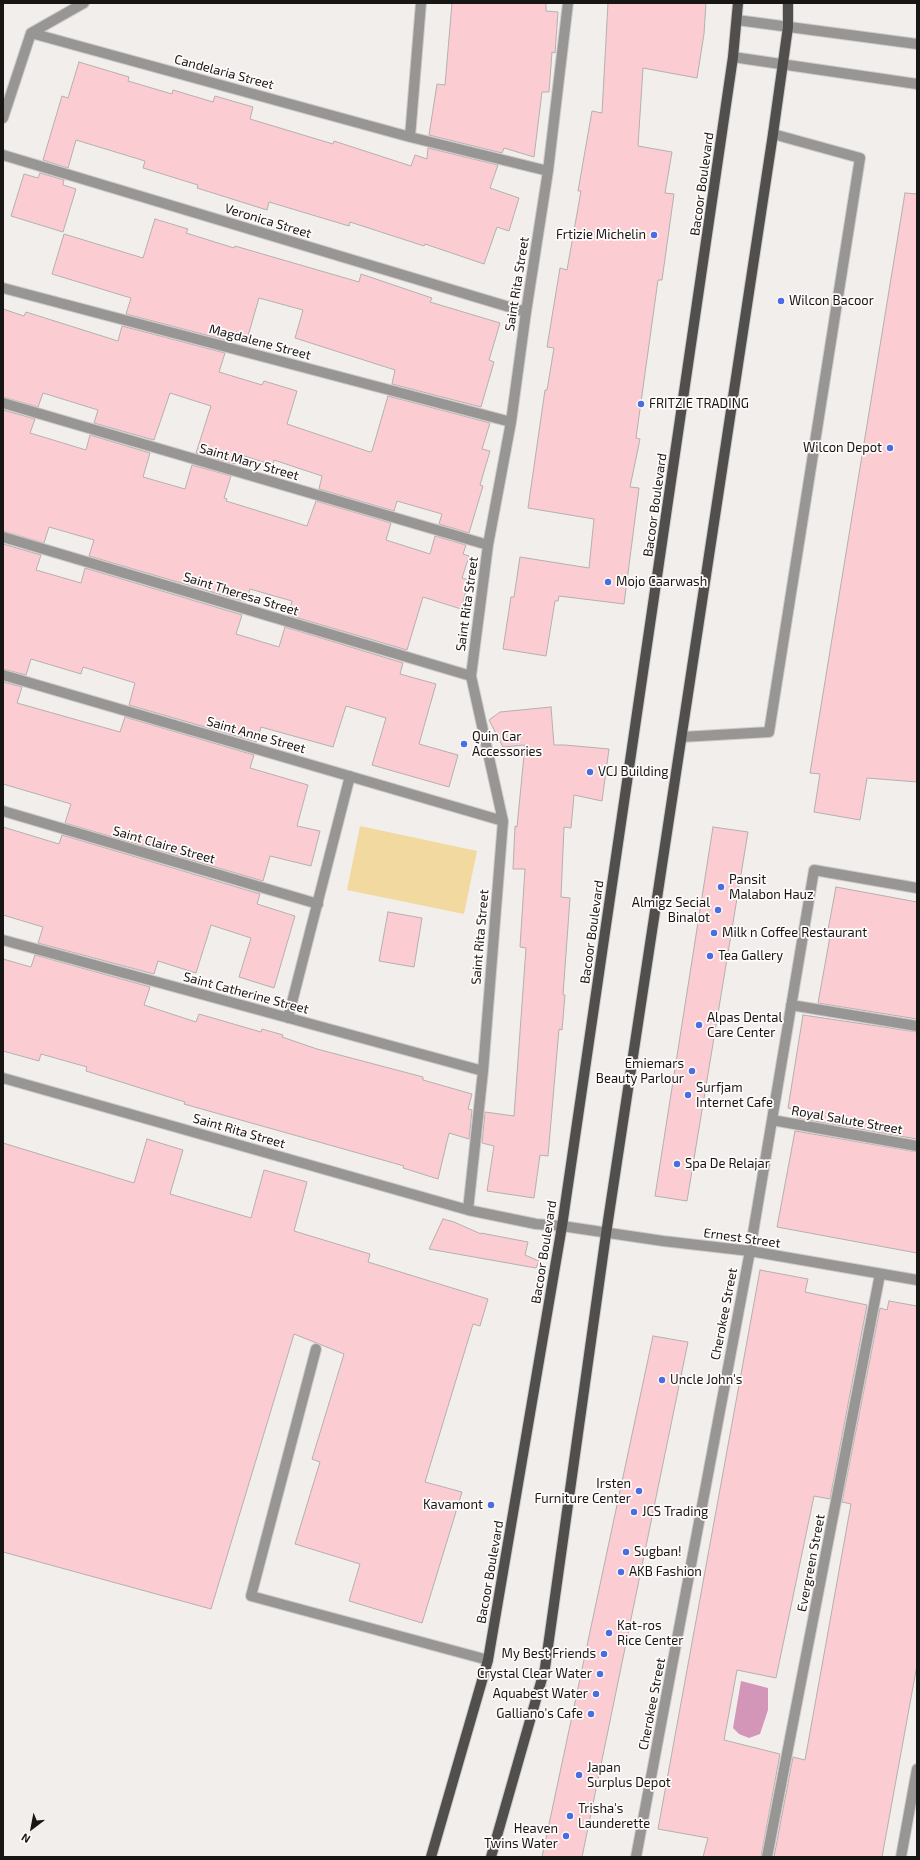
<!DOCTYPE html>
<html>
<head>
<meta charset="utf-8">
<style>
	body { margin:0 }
	#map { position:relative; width:920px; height:1860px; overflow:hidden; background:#f2eeec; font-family:"Exo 2",sans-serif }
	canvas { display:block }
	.frame { position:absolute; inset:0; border:4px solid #171615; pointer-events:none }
	.north { position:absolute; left:12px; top:1808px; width:40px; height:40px; -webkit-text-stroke:3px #fffbfa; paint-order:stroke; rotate:212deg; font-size:11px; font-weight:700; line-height:16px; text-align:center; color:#171615 }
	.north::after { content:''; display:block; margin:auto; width:14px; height:18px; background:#171615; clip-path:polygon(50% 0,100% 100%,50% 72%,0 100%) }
</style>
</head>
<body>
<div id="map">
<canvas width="920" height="1860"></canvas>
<div class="frame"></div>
<div class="north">N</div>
</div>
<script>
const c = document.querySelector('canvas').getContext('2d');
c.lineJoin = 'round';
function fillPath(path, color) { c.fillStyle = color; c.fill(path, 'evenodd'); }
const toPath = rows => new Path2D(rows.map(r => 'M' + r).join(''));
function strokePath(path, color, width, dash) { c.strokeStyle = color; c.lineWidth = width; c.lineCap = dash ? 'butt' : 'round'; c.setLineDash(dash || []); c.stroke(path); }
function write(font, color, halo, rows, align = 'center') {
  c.font = font + ' "Exo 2",sans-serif'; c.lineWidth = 3.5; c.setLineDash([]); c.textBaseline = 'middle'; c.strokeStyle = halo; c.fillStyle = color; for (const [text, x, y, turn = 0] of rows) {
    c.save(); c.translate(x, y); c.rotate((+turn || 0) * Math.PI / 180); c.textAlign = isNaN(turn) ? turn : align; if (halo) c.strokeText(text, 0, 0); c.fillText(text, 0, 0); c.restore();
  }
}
fillPath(toPath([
	[360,826,477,851,464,914,347,890]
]), '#f2d9a0');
fillPath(toPath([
	[741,1681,768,1688,768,1710,760,1734,749,1738,739,1734,733,1728]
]), '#d395b8');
const building = toPath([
	[452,3,546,3,546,11,558,12,555,53,552,52,549,92,542,92,534,157,504,148,502,153,429,135,437,84,445,85,452,3],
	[608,3,706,3,704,34,697,78,643,68,638,146,672,152,665,193,674,194,662,280,658,280,636,438,640,439,630,487,639,488,624,604,559,596,558,601,555,601,546,656,503,649,511,597,514,597,520,557,589,568,594,519,528,508,545,390,547,390,554,348,547,347,560,268,567,270,581,191,578,191,592,111,602,113,608,3],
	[79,62,129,77,128,81,172,94,173,90,213,102,215,96,253,107,250,119,333,144,334,141,411,166,415,155,427,159,428,148,498,165,490,188,519,198,509,231,497,227,484,264,425,244,424,246,350,222,349,226,269,202,267,210,197,188,198,185,143,168,145,161,76,140,68,168,43,160,62,96,68,98,79,62],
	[40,173,64,180,63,185,76,189,63,232,11,216,24,174,38,178,40,173],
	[905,193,917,194,917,782,867,778,860,820,814,812,820,774,810,773,905,193],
	[155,219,188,229,186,233,234,248,235,246,359,282,361,274,432,298,430,302,500,323,489,360,494,362,481,407,392,384,395,370,295,338,303,310,259,298,248,336,232,331,229,341,126,314,131,298,52,274,64,234,143,258,155,219],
	[3,309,24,316,26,312,118,341,122,326,225,353,219,372,262,385,264,381,297,391,287,424,370,452,372,451,388,396,490,423,482,449,490,451,480,485,483,486,469,533,439,524,442,514,397,501,394,511,319,489,322,476,274,460,273,465,238,454,235,464,196,453,211,406,170,393,154,440,94,423,98,410,43,393,38,407,3,397,3,309],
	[3,410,35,419,30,433,86,450,90,435,150,453,143,477,185,489,192,465,231,476,224,498,227,499,226,501,307,526,316,501,391,523,386,540,430,554,435,536,466,545,463,554,469,556,462,578,469,580,461,609,423,597,407,650,288,615,292,601,250,589,246,602,89,556,94,540,49,527,44,543,3,531,3,410],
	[3,544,41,555,36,570,81,583,85,568,242,615,236,634,279,647,285,627,403,663,400,674,436,684,419,744,458,755,449,787,372,765,386,718,346,706,333,747,261,727,257,742,129,705,135,683,83,667,81,674,31,659,26,675,3,669,3,544],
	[3,682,22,687,17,703,120,732,125,717,254,755,250,768,308,785,297,826,320,831,311,866,270,856,263,881,65,823,71,804,3,784,3,682],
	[551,707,554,745,565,745,609,749,602,801,574,795,571,828,564,827,561,897,570,898,563,995,565,995,562,1030,559,1029,548,1156,540,1155,534,1198,487,1191,494,1146,482,1143,485,1112,514,1116,526,948,520,947,525,869,513,869,515,826,517,827,525,745,503,747,489,720,500,712,551,707],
	[3,827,59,844,62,835,260,894,257,904,295,916,274,988,239,977,251,938,211,925,196,973,158,961,154,974,38,943,43,927,3,915,3,827],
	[713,827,748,832,687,1201,655,1196,713,827],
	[836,887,917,902,917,1019,818,1003,831,931,828,930,836,887],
	[388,912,422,918,414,967,379,961,388,912],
	[35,955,150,987,144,1005,196,1022,199,1014,261,1032,262,1029,283,1035,282,1037,317,1049,423,1077,423,1080,472,1094,468,1109,472,1110,469,1139,449,1133,438,1179,403,1168,404,1166,184,1104,185,1102,86,1071,87,1067,41,1054,39,1061,3,1051,3,959,31,967,35,955],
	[803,1015,917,1032,917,1139,797,1118,798,1110,788,1108,803,1015],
	[795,1131,917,1152,917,1253,777,1227,795,1131],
	[147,1139,183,1150,170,1194,251,1218,264,1170,307,1182,294,1231,370,1254,368,1262,488,1299,480,1326,473,1324,425,1482,462,1492,422,1623,349,1601,360,1564,295,1544,320,1462,312,1459,344,1354,294,1334,211,1609,3,1552,3,1143,134,1183,147,1139],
	[443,1219,454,1222,481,1234,481,1233,528,1242,525,1255,539,1261,536,1268,429,1249,443,1219],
	[760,1270,808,1279,805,1292,867,1305,830,1499,814,1496,776,1678,737,1670,724,1740,780,1754,761,1857,703,1857,708,1838,658,1829,760,1270],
	[889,1301,917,1306,917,1665,882,1857,774,1857,793,1757,805,1760,851,1504,842,1502,880,1308,887,1310,889,1301],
	[653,1336,688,1342,582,1857,542,1857,653,1336]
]);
fillPath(building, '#fbcdd2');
strokePath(building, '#b4afaf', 1);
const service = toPath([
	[682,737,769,732,860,158,773,134],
	[316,1349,251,1596,488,1660]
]);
const minor = toPath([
	[31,33,410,137,548,171],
	[3,118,31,33,84,3],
	[410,137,421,3],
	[3,155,526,312],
	[3,288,511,422],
	[3,403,488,545],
	[3,537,471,676],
	[3,675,503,821],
	[3,811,318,904],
	[3,940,483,1071],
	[791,1005,917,1026],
	[288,1018,350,776],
	[3,1078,468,1210,536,1224,562,1226,663,1241,750,1251,917,1280],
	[772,1120,917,1146],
	[468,1210,483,1071,503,821,471,676,488,545,511,422,526,312,548,171,568,3],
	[636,1857,750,1251,814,870,917,888],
	[767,1857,880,1274],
	[901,1857,917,1769]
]);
const tertiary = toPath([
	[737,20,917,44],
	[733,57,917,84]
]);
const primary = toPath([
	[431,1857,488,1660,562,1226,733,57,738,3],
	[491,1857,545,1668,606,1234,773,134,788,27,788,3]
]);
strokePath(service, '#cfcbca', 12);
strokePath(minor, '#cfcbca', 12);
strokePath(tertiary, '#cfcbca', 12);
strokePath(primary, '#cfcbca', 12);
strokePath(service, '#989695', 10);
strokePath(minor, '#989695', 10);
strokePath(tertiary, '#989695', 10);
strokePath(primary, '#514f4d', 10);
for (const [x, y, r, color] of [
	[654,235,4,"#4a6ee1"],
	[781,301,4,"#4a6ee1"],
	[641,404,4,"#4a6ee1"],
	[890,448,4,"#4a6ee1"],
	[608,582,4,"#4a6ee1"],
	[464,744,4,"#4a6ee1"],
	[590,772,4,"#4a6ee1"],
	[721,887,4,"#4a6ee1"],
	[718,910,4,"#4a6ee1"],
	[714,933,4,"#4a6ee1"],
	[710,956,4,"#4a6ee1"],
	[699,1025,4,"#4a6ee1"],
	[692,1071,4,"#4a6ee1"],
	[688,1095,4,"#4a6ee1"],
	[677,1164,4,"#4a6ee1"],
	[662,1380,4,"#4a6ee1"],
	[639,1491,4,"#4a6ee1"],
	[491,1505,4,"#4a6ee1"],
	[634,1512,4,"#4a6ee1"],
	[626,1552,4,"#4a6ee1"],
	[621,1572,4,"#4a6ee1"],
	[609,1633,4,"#4a6ee1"],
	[604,1654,4,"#4a6ee1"],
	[600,1674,4,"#4a6ee1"],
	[596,1694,4,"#4a6ee1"],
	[591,1714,4,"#4a6ee1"],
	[579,1775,4,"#4a6ee1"],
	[570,1816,4,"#4a6ee1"],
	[566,1836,4,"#4a6ee1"]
]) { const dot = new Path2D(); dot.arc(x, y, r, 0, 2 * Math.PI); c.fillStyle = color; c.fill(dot); strokePath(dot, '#fffbfa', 1.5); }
write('13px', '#171615', '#fffbfa', [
	["Candelaria Street",224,72,15],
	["Bacoor Boulevard",702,184,-82],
	["Veronica Street",268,221,17],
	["Saint Rita Street",517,284,-81],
	["Magdalene Street",260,342,15],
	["Saint Mary Street",249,462,16],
	["Bacoor Boulevard",655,505,-82],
	["Saint Theresa Street",241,594,17],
	["Saint Rita Street",467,604,-82],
	["Saint Anne Street",256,735,16],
	["Saint Claire Street",164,845,16],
	["Bacoor Boulevard",592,932,-82],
	["Saint Rita Street",480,937,-85],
	["Saint Catherine Street",246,993,15],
	["Royal Salute Street",847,1120,10],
	["Saint Rita Street",239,1131,16],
	["Ernest Street",742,1238,8],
	["Bacoor Boulevard",544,1252,-81],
	["Cherokee Street",724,1314,-79],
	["Evergreen Street",811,1563,-79],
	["Bacoor Boulevard",490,1572,-80],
	["Cherokee Street",652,1704,-79]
]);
write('13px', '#171615', '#fffbfa', [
	["Frtizie Michelin",646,235,"right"],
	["Wilcon Bacoor",789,301],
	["FRITZIE TRADING",649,404],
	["Wilcon Depot",882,448,"right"],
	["Mojo Caarwash",616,582],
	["Quin Car",472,737],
	["Accessories",472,752],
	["VCJ Building",598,772],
	["Pansit",729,880],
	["Malabon Hauz",729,895],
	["Almigz Secial",710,903,"right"],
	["Binalot",710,918,"right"],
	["Milk n Coffee Restaurant",722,933],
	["Tea Gallery",718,956],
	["Alpas Dental",707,1018],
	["Care Center",707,1033],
	["Emiemars",684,1064,"right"],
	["Beauty Parlour",684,1079,"right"],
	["Surfjam",696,1088],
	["Internet Cafe",696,1103],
	["Spa De Relajar",685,1164],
	["Uncle John's",670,1380],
	["Irsten",631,1484,"right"],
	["Furniture Center",631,1499,"right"],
	["Kavamont",483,1505,"right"],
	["JCS Trading",642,1512],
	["Sugban!",634,1552],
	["AKB Fashion",629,1572],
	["Kat-ros",617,1626],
	["Rice Center",617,1641],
	["My Best Friends",596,1654,"right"],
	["Crystal Clear Water",592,1674,"right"],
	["Aquabest Water",588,1694,"right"],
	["Galliano's Cafe",583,1714,"right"],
	["Japan",587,1768],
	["Surplus Depot",587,1783],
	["Trisha's",578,1809],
	["Launderette",578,1824],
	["Heaven",558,1829,"right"],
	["Twins Water",558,1844,"right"]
], 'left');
</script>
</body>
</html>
